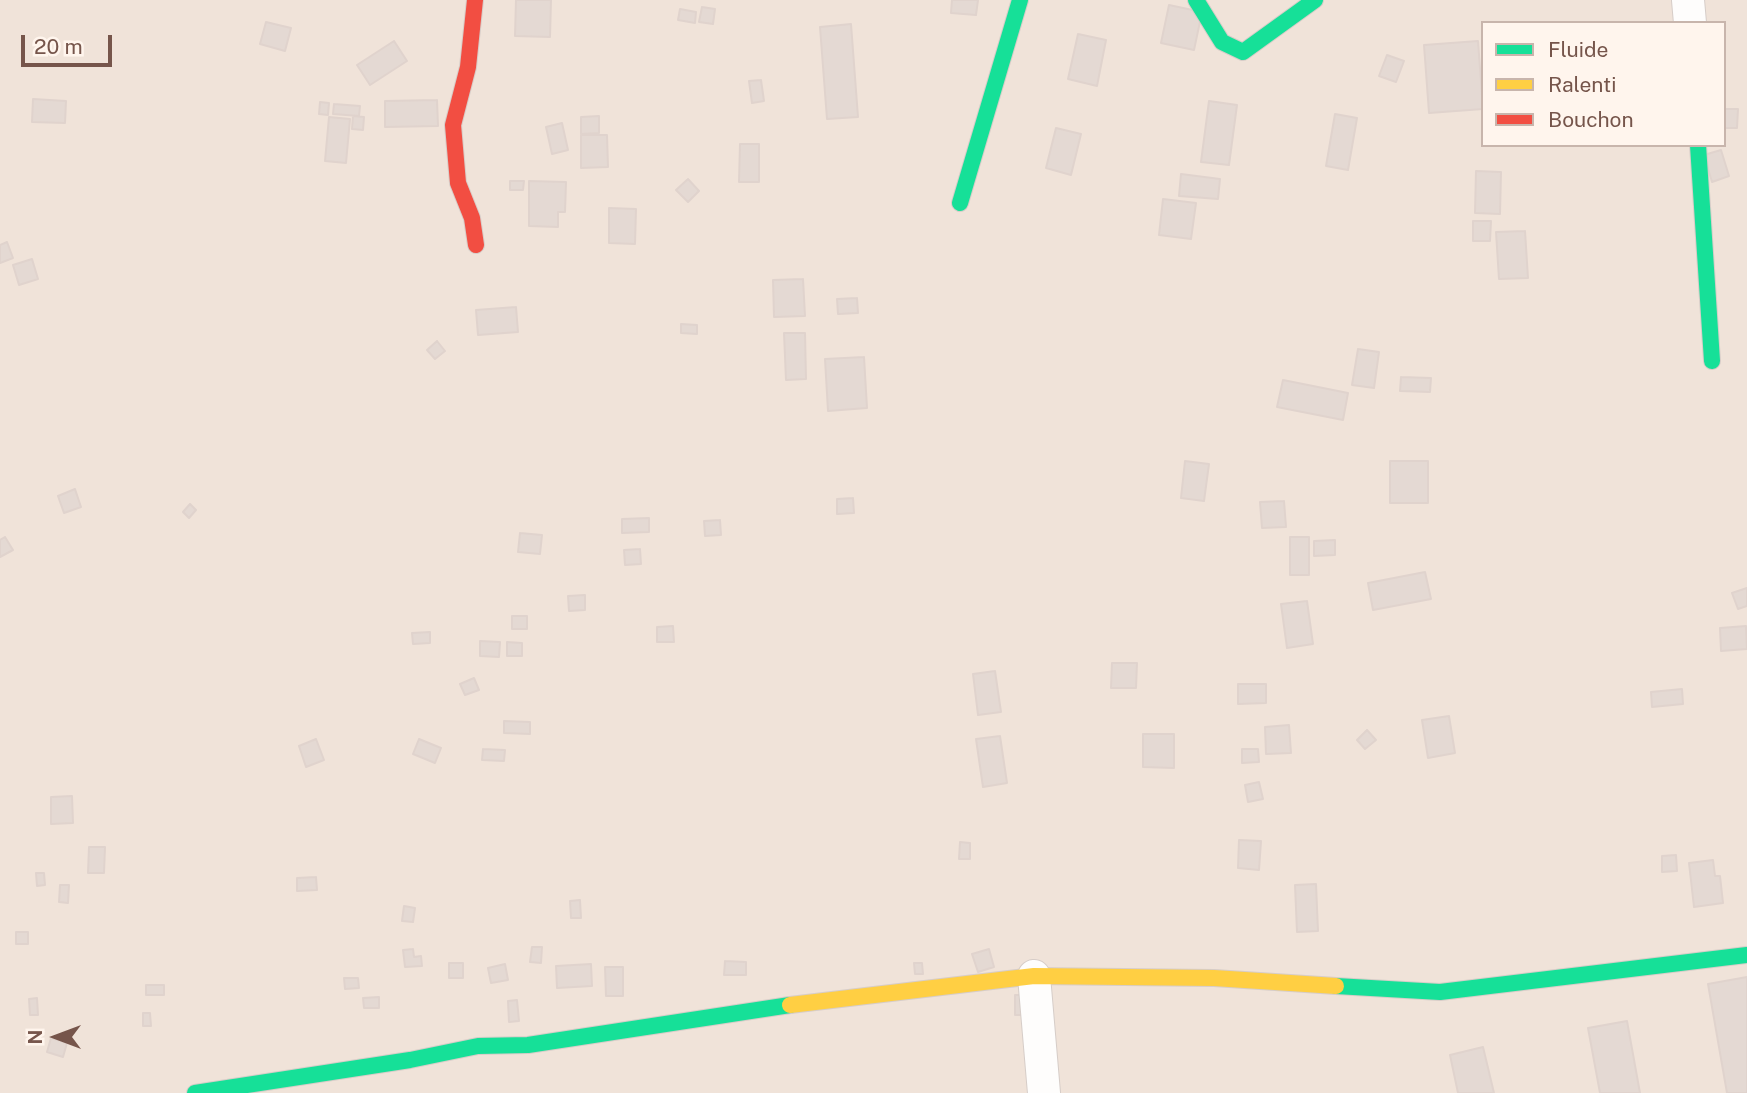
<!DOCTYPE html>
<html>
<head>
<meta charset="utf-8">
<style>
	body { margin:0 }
	#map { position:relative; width:1747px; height:1093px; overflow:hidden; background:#f7f1eb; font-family:"Public Sans",sans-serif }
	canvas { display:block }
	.legend { position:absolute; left:1481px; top:21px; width:245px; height:126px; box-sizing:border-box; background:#fff5ed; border:2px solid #c8b5ac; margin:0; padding:9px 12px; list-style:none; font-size:21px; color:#76554b }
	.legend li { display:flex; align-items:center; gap:14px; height:35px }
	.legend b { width:35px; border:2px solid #c8b5ac }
	.north { position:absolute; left:21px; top:1002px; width:70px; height:70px; -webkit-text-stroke:5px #fff5ed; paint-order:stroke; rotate:270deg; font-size:19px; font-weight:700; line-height:28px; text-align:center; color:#76554b }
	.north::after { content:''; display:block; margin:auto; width:24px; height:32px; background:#76554b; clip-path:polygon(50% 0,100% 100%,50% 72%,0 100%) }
	.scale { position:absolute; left:21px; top:35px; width:91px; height:32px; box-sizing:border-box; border:4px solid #76554b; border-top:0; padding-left:9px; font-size:21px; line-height:24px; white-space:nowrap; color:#76554b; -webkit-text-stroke:5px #fff5ed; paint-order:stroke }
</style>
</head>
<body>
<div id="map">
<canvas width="1747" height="1093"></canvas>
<ul class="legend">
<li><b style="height:9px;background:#16e098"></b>Fluide</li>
<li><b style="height:9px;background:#ffcf43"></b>Ralenti</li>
<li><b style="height:9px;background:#f24e42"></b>Bouchon</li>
</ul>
<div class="north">N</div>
<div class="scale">20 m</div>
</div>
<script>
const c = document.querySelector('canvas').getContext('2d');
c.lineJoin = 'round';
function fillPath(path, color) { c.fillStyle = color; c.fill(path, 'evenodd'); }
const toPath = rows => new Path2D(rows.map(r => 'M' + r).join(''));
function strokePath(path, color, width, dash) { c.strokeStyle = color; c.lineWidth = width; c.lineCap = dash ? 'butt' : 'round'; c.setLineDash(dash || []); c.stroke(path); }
fillPath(toPath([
	[0,0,1747,0,1747,1093,0,1093],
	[1483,23,1724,23,1724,145,1483,145]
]), '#f0e3d9');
const building = toPath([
	[516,0,551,0,550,37,515,36,516,0],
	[952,0,978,0,976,15,951,13,952,0],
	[1169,5,1202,12,1194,50,1161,43,1169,5],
	[702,7,715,9,713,24,699,22,702,7],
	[680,9,696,12,695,23,678,20,680,9],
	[266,22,291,28,285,51,260,44,266,22],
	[851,24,858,117,827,119,820,27,851,24],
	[1078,34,1106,40,1097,86,1068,79,1078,34],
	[394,41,407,61,370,85,357,65,394,41],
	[1478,41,1483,109,1429,113,1424,45,1478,41],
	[1387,55,1404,61,1396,82,1379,76,1387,55],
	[761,80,764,101,752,103,749,81,761,80],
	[33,99,66,101,65,123,32,122,33,99],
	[437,100,438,126,385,127,385,101,437,100],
	[1209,101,1237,105,1229,165,1201,162,1209,101],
	[320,102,329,103,328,115,319,114,320,102],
	[334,104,360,106,359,116,333,114,334,104],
	[1724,109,1738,109,1737,128,1724,128,1724,109],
	[1335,114,1357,118,1348,170,1326,166,1335,114],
	[353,116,364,117,363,130,352,129,353,116],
	[599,116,599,133,581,134,581,117,599,116],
	[329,117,350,119,346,163,325,161,329,117],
	[562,123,568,150,552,154,546,127,562,123],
	[1056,128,1081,134,1071,175,1046,168,1056,128],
	[581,135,607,135,608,167,581,168,581,135],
	[740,144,759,144,759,182,739,182,740,144],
	[1721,150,1729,176,1712,182,1704,155,1721,150],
	[1476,171,1501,172,1500,214,1475,213,1476,171],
	[1181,174,1220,179,1218,199,1179,196,1181,174],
	[688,179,699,191,688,202,676,190,688,179],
	[510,181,524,181,523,190,510,190,510,181],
	[529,181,566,182,565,212,558,212,558,227,529,226,529,181],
	[1163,199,1196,203,1191,239,1159,235,1163,199],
	[609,208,636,209,635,244,609,243,609,208],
	[1473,221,1491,221,1490,241,1473,241,1473,221],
	[1525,231,1528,278,1499,279,1496,232,1525,231],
	[7,242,13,258,0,263,0,245,7,242],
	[32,259,38,279,19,285,13,265,32,259],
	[803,279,805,316,774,317,773,280,803,279],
	[857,298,858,313,838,314,837,299,857,298],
	[516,307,518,332,478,335,476,310,516,307],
	[681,324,697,325,697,334,681,333,681,324],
	[784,333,805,333,806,379,786,380,784,333],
	[437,341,445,351,435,359,427,350,437,341],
	[1358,349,1379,352,1374,388,1352,385,1358,349],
	[864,357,867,408,828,411,825,359,864,357],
	[1401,377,1431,378,1430,392,1400,391,1401,377],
	[1283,380,1348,393,1343,420,1277,407,1283,380],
	[1185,461,1209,464,1204,501,1181,498,1185,461],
	[1390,461,1428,461,1428,503,1390,503,1390,461],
	[75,489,81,507,64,513,58,496,75,489],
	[853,498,854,513,837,514,837,499,853,498],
	[1284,501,1286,527,1262,528,1260,502,1284,501],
	[190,504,196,510,189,518,183,512,190,504],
	[649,518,649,532,622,533,622,519,649,518],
	[720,520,721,535,705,536,704,521,720,520],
	[520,533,542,535,540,554,518,552,520,533],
	[5,537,13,550,0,557,0,540,5,537],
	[1290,537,1309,537,1309,575,1290,575,1290,537],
	[1335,540,1335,555,1314,556,1314,541,1335,540],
	[640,549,641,564,625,565,624,550,640,549],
	[1425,572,1431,599,1373,610,1368,583,1425,572],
	[1747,588,1747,606,1738,609,1732,593,1747,588],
	[585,595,585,610,569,611,568,596,585,595],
	[1307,601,1313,644,1287,648,1281,604,1307,601],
	[512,616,527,616,527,629,512,629,512,616],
	[673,626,674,642,657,642,657,627,673,626],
	[1746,626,1747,649,1721,651,1720,628,1746,626],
	[430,632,430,643,413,644,412,633,430,632],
	[480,641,500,642,499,657,480,656,480,641],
	[507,642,522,643,522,656,507,656,507,642],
	[1112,663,1137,663,1136,688,1111,688,1112,663],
	[995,671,1001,712,978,715,973,674,995,671],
	[474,678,479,690,465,695,460,684,474,678],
	[1238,684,1266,684,1266,703,1238,704,1238,684],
	[1682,689,1683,704,1652,707,1651,692,1682,689],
	[1449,716,1455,753,1428,758,1422,720,1449,716],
	[504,721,530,722,530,734,504,733,504,721],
	[1289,725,1291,753,1266,754,1265,727,1289,725],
	[1367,730,1376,740,1365,749,1357,740,1367,730],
	[1143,734,1174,734,1174,768,1143,767,1143,734],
	[1000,736,1007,783,983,787,976,739,1000,736],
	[316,739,324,760,306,767,299,746,316,739],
	[419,739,441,748,435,763,413,754,419,739],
	[483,749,505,750,504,761,482,760,483,749],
	[1242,749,1258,749,1259,762,1242,763,1242,749],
	[1259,782,1263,799,1248,802,1245,785,1259,782],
	[72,796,73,823,51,824,51,797,72,796],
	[1239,840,1261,841,1259,870,1238,868,1239,840],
	[960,842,970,843,970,859,959,859,960,842],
	[89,847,105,847,104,873,88,873,89,847],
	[1676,855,1677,871,1662,872,1662,856,1676,855],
	[1713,860,1715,876,1720,876,1723,903,1694,907,1689,863,1713,860],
	[36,873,44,873,45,885,37,886,36,873],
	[316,877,317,890,297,891,297,878,316,877],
	[1316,884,1318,931,1297,932,1295,885,1316,884],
	[60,885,69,885,68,903,59,902,60,885],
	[580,900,581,918,571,918,570,901,580,900],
	[404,906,415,908,413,922,402,921,404,906],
	[16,932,28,932,28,944,16,944,16,932],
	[532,947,542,947,541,963,530,962,532,947],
	[413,949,414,957,421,956,422,966,405,967,403,950,413,949],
	[989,949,994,967,978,972,972,954,989,949],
	[725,961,746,962,746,975,724,975,725,961],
	[449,963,463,963,463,978,449,978,449,963],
	[914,963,922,963,923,974,915,974,914,963],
	[505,964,508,980,491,983,488,968,505,964],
	[591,964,592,986,557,988,556,966,591,964],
	[605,967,623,967,623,996,606,996,605,967],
	[1747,977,1747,1093,1727,1093,1708,984,1747,977],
	[344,978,358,978,359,988,345,989,344,978],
	[146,985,164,985,164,995,146,995,146,985],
	[1015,995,1031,995,1031,1015,1015,1015,1015,995],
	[379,997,379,1008,364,1008,363,998,379,997],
	[37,998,38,1015,30,1015,29,999,37,998],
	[517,1000,519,1021,509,1022,508,1001,517,1000],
	[143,1013,150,1013,151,1026,143,1026,143,1013],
	[1627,1021,1640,1093,1600,1093,1588,1028,1627,1021],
	[51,1038,67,1043,63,1057,47,1052,51,1038],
	[1483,1047,1494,1093,1458,1093,1450,1055,1483,1047]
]);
fillPath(building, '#e4d9d3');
strokePath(building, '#e0d3cd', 2);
const street = toPath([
	[1688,0,1690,23],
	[1034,976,1044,1093]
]);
const fast = toPath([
	[1196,0,1222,42,1243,52,1315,0],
	[1698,145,1712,361],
	[960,203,1020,0],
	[1336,986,1440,992,1747,955],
	[195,1093,410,1060,478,1046,528,1045,790,1005]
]);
const slow = toPath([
	[790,1005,1034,976,1214,978,1336,986]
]);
const jam = toPath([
	[475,0,468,67,453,125,458,183,472,218,476,245]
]);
strokePath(street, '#d6cdc8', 34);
strokePath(fast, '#d7cdc8', 18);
strokePath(slow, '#d7cdc8', 18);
strokePath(jam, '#d7cdc8', 18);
strokePath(street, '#fefdfc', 32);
strokePath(fast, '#16e098', 16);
strokePath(slow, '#ffcf43', 16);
strokePath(jam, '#f24e42', 16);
</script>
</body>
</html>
